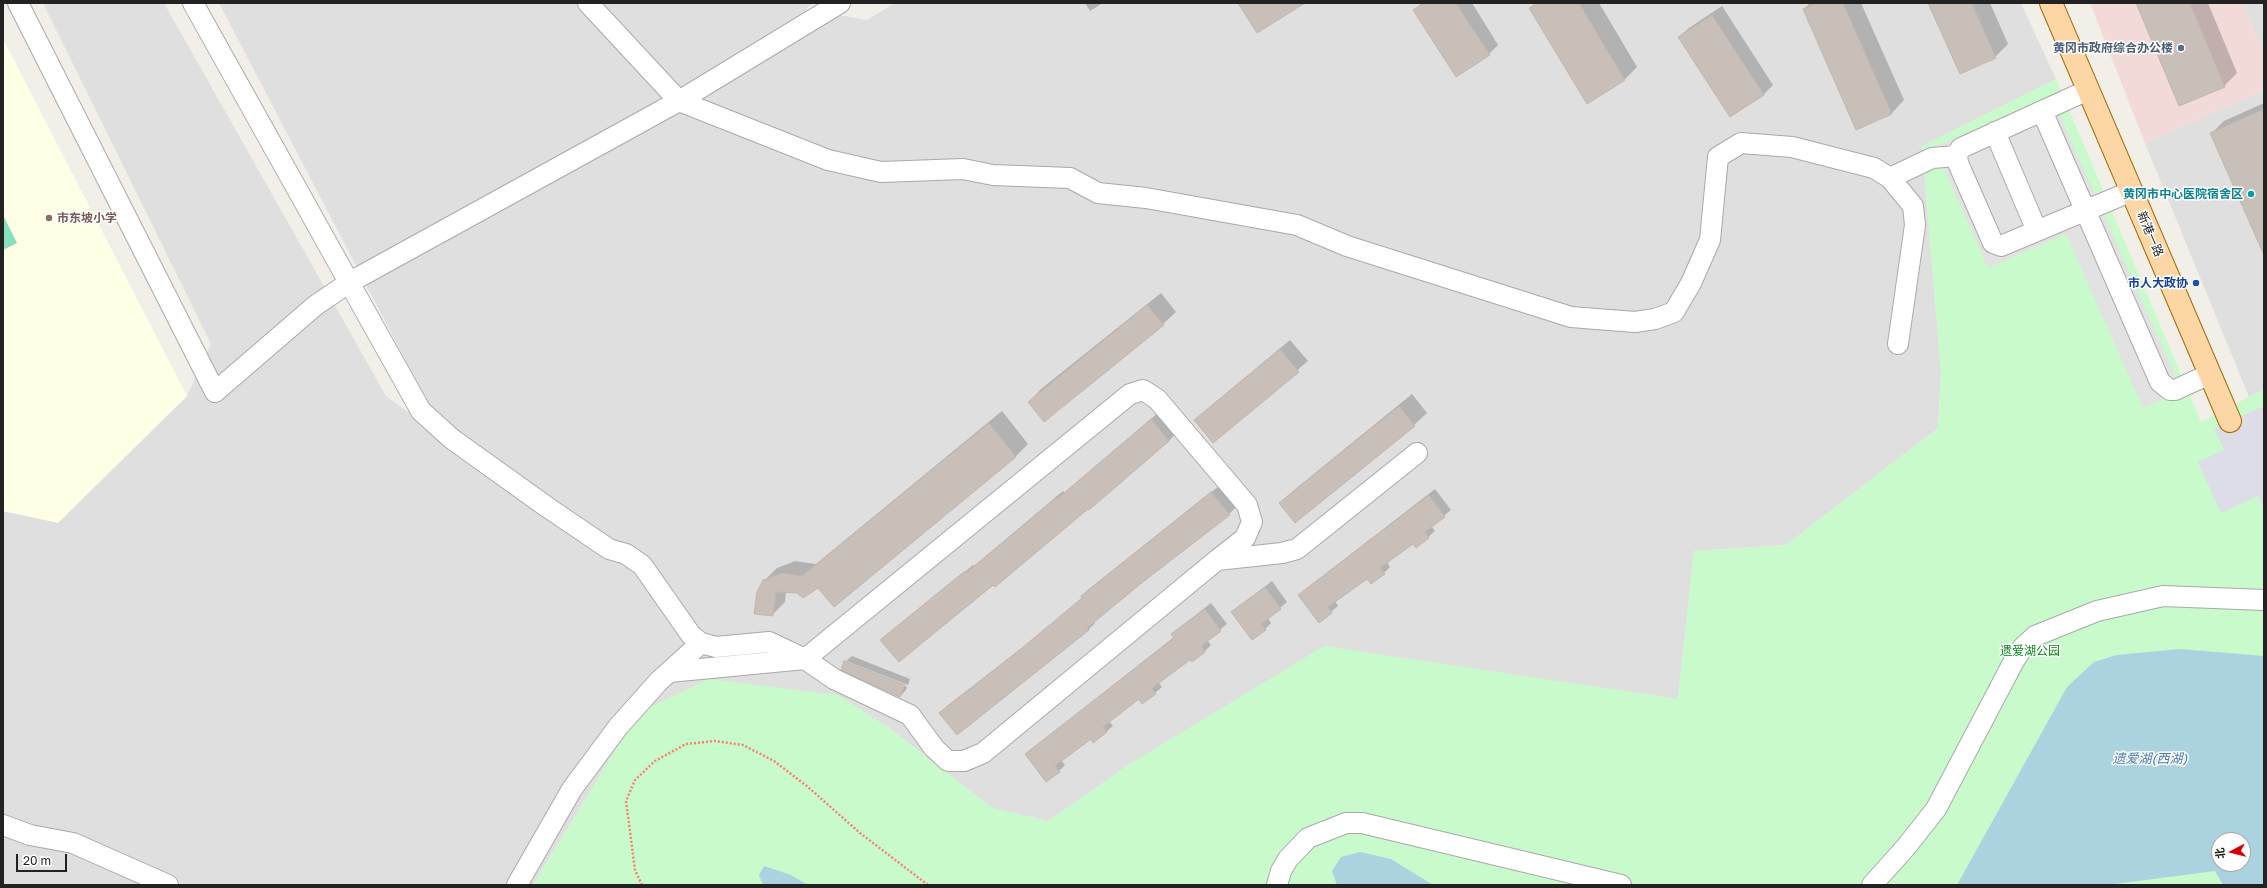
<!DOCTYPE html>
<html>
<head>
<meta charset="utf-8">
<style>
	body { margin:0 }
	#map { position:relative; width:2267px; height:888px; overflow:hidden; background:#f2efe9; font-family:"Golos Text","Noto Sans SC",sans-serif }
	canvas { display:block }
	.frame { position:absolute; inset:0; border:4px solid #222; pointer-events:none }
	.north { position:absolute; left:2211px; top:832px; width:40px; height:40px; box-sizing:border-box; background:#fff; border:1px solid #a7a7a7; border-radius:50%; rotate:263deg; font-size:11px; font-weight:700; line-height:16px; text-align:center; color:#222 }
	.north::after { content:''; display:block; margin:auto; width:14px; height:18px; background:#d40000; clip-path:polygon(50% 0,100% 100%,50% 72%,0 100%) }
	.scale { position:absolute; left:16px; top:854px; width:51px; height:18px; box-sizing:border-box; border:2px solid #222; border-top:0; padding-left:5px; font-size:12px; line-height:14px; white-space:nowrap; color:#222; -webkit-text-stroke:3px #fff; paint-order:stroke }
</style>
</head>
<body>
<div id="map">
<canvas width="2267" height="888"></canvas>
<div class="frame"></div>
<div class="north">北</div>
<div class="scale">20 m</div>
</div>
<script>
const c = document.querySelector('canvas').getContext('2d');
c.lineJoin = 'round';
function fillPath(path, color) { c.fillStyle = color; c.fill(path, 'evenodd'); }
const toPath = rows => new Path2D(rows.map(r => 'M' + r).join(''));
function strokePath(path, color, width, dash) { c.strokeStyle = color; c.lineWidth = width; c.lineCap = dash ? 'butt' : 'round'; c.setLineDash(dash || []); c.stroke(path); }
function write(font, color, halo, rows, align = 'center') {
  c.font = font + ' "Golos Text","Noto Sans SC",sans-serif'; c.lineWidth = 3; c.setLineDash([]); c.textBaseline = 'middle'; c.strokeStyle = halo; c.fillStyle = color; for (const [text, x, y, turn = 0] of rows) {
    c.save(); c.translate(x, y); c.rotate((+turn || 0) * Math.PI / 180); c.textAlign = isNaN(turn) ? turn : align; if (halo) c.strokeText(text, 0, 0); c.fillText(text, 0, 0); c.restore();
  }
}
fillPath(toPath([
	[43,3,164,3,386,396,447,440,219,3,814,3,805,9,867,20,895,3,2021,3,2056,79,1922,146,1941,372,1938,428,1786,545,1694,551,1678,699,1439,664,1133,762,1048,821,992,808,888,727,638,713,533,885,3,885,3,511,58,522,187,396,211,344],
	[2243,3,2264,3,2264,54],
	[2264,90,2264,389,2249,397,2145,143]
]), '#e0dfdf');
fillPath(toPath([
	[2090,3,2243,3,2264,54,2264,90,2145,143]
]), '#f2dad9');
fillPath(toPath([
	[3,39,187,396,58,523,3,511]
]), '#ffffe5');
fillPath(toPath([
	[2056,79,2201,422,2264,389,2264,885,533,885,638,713,709,679,838,695,888,727,992,808,1048,821,1133,762,1324,646,1678,699,1694,551,1786,545,1938,428,1941,372,1922,146],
	[2219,840,2243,840,2243,864,2219,864]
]), '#c8facc');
fillPath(toPath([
	[3,215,17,243,3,250]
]), '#88e0be');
fillPath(toPath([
	[2051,95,2182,391,2143,408,2066,234,1988,268,1934,147]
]), '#e2e2e2');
fillPath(toPath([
	[2264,406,2264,509,2258,496,2221,513,2198,462,2224,450,2214,428]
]), '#dddde8');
fillPath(toPath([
	[2180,649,2264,656,2264,885,2223,885,2215,871,2107,885,1957,885,2067,687,2094,662,2117,655],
	[2219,840,2243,840,2243,864,2219,864],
	[1360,852,1391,859,1433,885,1337,885,1332,871,1341,857],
	[764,866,791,875,808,885,763,885,759,875]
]), '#aad3df');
fillPath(toPath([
	[1085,3,1103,3,1090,11],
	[1422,3,1472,3,1498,45,1489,54,1415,10],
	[1536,3,1599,3,1637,67,1625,79,1531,8],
	[1810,3,1861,3,1904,100,1892,113,1857,129,1804,9],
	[1930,3,1990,3,2008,44,1995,57],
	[2137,3,2208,3,2237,73,2224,86],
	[1722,6,1773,85,1764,94,1730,116,1679,37,1689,28],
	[2264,103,2264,252,2212,133,2224,121],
	[1161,293,1176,312,1163,324,1029,402,1041,389],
	[1290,340,1308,361,1213,441,1205,411],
	[1412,394,1427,413,1414,425,1280,503,1293,491],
	[1002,411,1028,444,1016,456,834,605,819,586,798,592,786,592,785,602,772,615,764,581,777,568,795,561,816,564],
	[1159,412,1176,433,1169,441,1129,472,1123,481,899,661,889,633,973,565,974,566,1063,491,1065,493],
	[1219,486,1236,507,1229,514,1094,621,1095,623,1089,629,957,734,940,713,947,706,1031,641,1083,598,1082,596,1089,589],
	[1435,489,1451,510,1431,526,1435,531,1416,547,1413,543,1387,562,1390,567,1384,573,1367,577,1335,601,1338,606,1319,622,1306,589],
	[1272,581,1287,602,1268,618,1271,623,1265,629,1232,612],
	[1211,603,1227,624,1207,640,1211,645,1205,651,1192,660,1190,658,1158,682,1162,687,1155,693,1139,698,1109,721,1113,726,1106,732,1091,738,1061,760,1065,765,1059,771,1026,754,1174,637,1172,634,1179,628],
	[852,656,910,679,908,685,846,661],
	[849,664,907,687,906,690,900,696]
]), '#0003');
const building = toPath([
	[1238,3,1305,3,1257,33,1238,3],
	[1424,3,1456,3,1490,55,1456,77,1413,10,1424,3],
	[1537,3,1579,3,1625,80,1587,104,1529,8,1537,3],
	[1816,3,1843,3,1892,114,1856,130,1803,9,1816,3],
	[1928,3,1972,3,1996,58,1960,74,1928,3],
	[2136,3,2190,3,2225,87,2179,106,2136,3],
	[1712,15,1764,95,1730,117,1678,37,1712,15],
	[2264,109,2264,255,2210,133,2264,109],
	[1147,305,1164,325,1044,422,1028,402,1147,305],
	[1280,349,1299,372,1213,443,1194,420,1280,349],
	[1399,406,1415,426,1295,523,1279,503,1399,406],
	[1151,419,1169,441,1089,510,1088,509,995,587,993,585,899,662,880,640,965,571,966,573,1056,498,1057,499,1151,419],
	[989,423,1016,457,834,607,818,588,803,598,797,593,776,592,773,616,754,614,757,592,763,580,782,573,802,576,989,423],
	[1211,492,1230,515,1144,581,1087,628,1089,630,957,735,939,713,1022,648,1082,598,1081,596,1211,492],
	[1429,495,1445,517,1425,532,1429,538,1416,548,1413,544,1380,568,1385,574,1371,584,1367,579,1328,607,1332,613,1319,623,1298,595,1429,495],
	[1265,587,1281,609,1261,624,1266,630,1252,640,1231,612,1265,587],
	[1205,609,1221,631,1201,646,1205,652,1192,662,1190,660,1152,688,1156,694,1142,704,1139,699,1103,727,1107,732,1093,743,1091,739,1055,766,1060,772,1046,782,1025,754,1174,638,1171,634,1205,609],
	[844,661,905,685,900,697,841,670,844,661]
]);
fillPath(building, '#c7bfb8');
strokePath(building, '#c4b6ab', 1);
const minor = toPath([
	[18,3,215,392,316,305,350,282,679,101,840,3],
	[193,3,421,411,452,439,547,507,609,549,626,554,642,565,691,635,701,643,716,647,769,642,805,659,1130,394,1143,390,1157,399,1247,505,1252,522,1245,538,1217,560,983,753,964,761,948,761,934,748,910,715,834,679,805,659,669,672],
	[588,3,679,101,828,160,881,172,963,169,993,175,1070,178,1098,193,1146,198,1297,225,1347,246,1571,317,1635,322,1655,319,1674,312,1691,283,1710,240,1718,157,1741,143,1792,147,1874,168,1890,178,1913,206,1915,225,1898,344],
	[2088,90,1961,148,1957,154,1958,163,1993,243,2001,246,2132,191],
	[2042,111,2160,382,2170,390,2175,390,2210,374],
	[1995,132,2037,231],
	[1890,178,1932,158,1957,156],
	[1217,560,1282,553,1297,549,1417,453],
	[3,825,30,835,73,843,168,885],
	[517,885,572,789,618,727,659,681,701,643],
	[1277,885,1281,871,1288,859,1308,838,1346,823,1362,823,1621,885],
	[1872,885,1906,847,1936,809,2014,661,2023,647,2035,636,2097,611,2163,596,2264,600]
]);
const major = toPath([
	[2051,3,2230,421]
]);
strokePath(minor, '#a9a9a9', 22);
strokePath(major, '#a06b00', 24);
strokePath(toPath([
	[642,885,635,870,626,801,635,780,655,761,686,744,715,741,743,745,774,761,808,787,860,833,928,885]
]), '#fa8072', 2.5, [2, 2]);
strokePath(minor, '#fff', 20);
strokePath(major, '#fcd6a4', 22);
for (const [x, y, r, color] of [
	[2181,48,4,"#5c6f8a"],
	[2251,194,4,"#0f9aa8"],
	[49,218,4,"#8d6e63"],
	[2196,283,4,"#1a4fb4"]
]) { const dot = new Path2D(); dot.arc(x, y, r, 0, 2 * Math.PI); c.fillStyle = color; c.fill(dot); strokePath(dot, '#fff', 1.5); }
write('bold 12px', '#4e5e75', '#fff', [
	["黄冈市政府综合办公楼",2173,48]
], 'right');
write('bold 12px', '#0d838f', '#fff', [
	["黄冈市中心医院宿舍区",2243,194]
], 'right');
write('bold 12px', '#785e54', '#fff', [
	["市东坡小学",57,218]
], 'left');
write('12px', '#222', '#fff', [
	["新港一路",2150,234,67]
]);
write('bold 12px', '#164399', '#fff', [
	["市人大政协",2188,283]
], 'right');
write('12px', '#0c8416', '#fff', [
	["遗爱湖公园",2030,651]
]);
write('italic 13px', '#4a7aab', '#fff', [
	["遗爱湖(西湖)",2150,759]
]);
</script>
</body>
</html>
